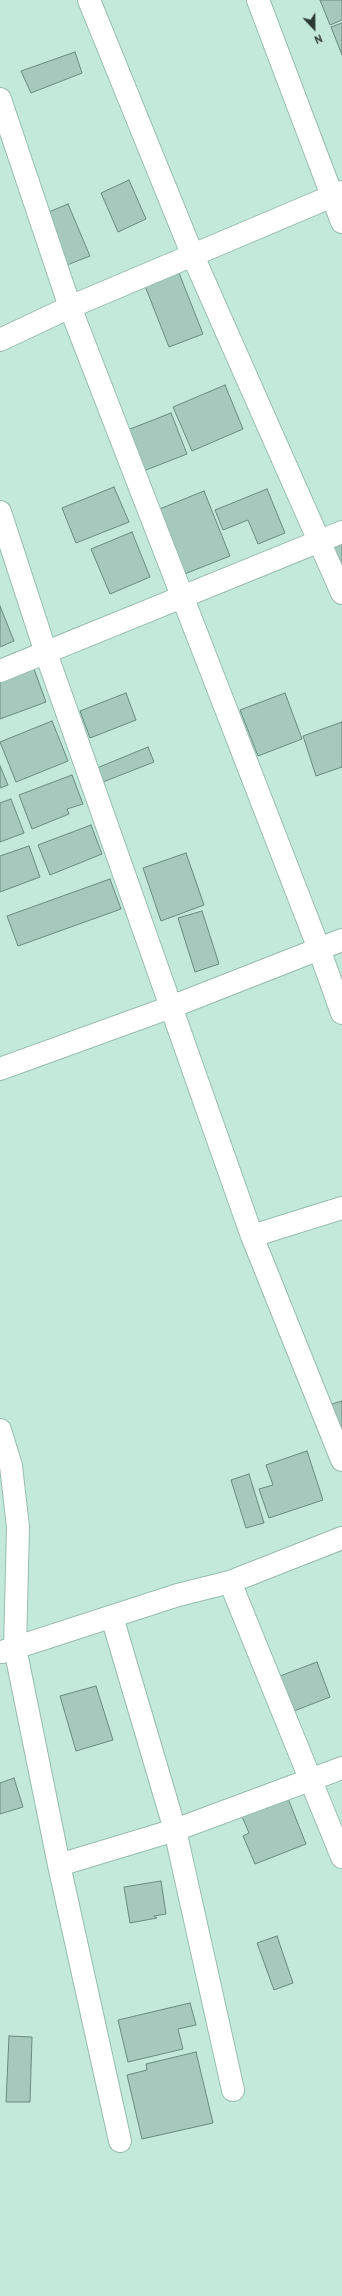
<!DOCTYPE html>
<html>
<head>
<meta charset="utf-8">
<style>
	body { margin:0 }
	#map { position:relative; width:342px; height:2296px; overflow:hidden; background:#c3e9db; font-family:"PT Sans",sans-serif }
	canvas { display:block }
	.north { position:absolute; left:294px; top:8px; width:40px; height:40px; -webkit-text-stroke:3px #c3e9db; paint-order:stroke; rotate:158deg; font-size:11px; font-weight:700; line-height:16px; text-align:center; color:#2b3934 }
	.north::after { content:''; display:block; margin:auto; width:14px; height:18px; background:#2b3934; clip-path:polygon(50% 0,100% 100%,50% 72%,0 100%) }
</style>
</head>
<body>
<div id="map">
<canvas width="342" height="2296"></canvas>
<div class="north">N</div>
</div>
<script>
const c = document.querySelector('canvas').getContext('2d');
c.lineJoin = 'round';
function fillPath(path, color) { c.fillStyle = color; c.fill(path, 'evenodd'); }
const toPath = rows => new Path2D(rows.map(r => 'M' + r).join(''));
function strokePath(path, color, width, dash) { c.strokeStyle = color; c.lineWidth = width; c.lineCap = dash ? 'butt' : 'round'; c.setLineDash(dash || []); c.stroke(path); }
const building = toPath([
	[320,0,342,0,342,20,330,25,320,0],
	[342,23,342,55,331,27,342,23],
	[75,52,82,73,31,93,21,71,75,52],
	[129,180,146,219,118,232,101,193,129,180],
	[68,204,90,256,62,267,44,214,68,204],
	[179,273,203,334,169,347,145,286,179,273],
	[225,385,243,429,192,451,173,407,225,385],
	[171,413,187,454,141,472,125,431,171,413],
	[114,487,129,522,76,543,62,508,114,487],
	[267,489,285,533,258,544,248,520,223,530,215,510,267,489],
	[204,491,230,556,182,575,157,510,204,491],
	[132,532,150,577,110,594,91,549,132,532],
	[342,536,342,577,327,543,342,536],
	[0,606,14,641,0,647,0,606],
	[34,669,46,702,0,719,0,681,34,669],
	[126,693,136,720,90,738,80,711,126,693],
	[285,693,302,739,258,756,240,710,285,693],
	[52,721,68,761,16,782,0,742,52,721],
	[342,722,342,767,316,776,303,736,342,722],
	[148,747,154,762,103,782,97,768,148,747],
	[0,766,8,785,0,788,0,766],
	[72,775,83,804,67,809,69,814,32,829,19,795,72,775],
	[11,799,24,833,0,842,0,803,11,799],
	[91,825,102,854,50,875,38,845,91,825],
	[29,846,40,877,0,892,0,856,29,846],
	[186,853,204,905,161,921,143,868,186,853],
	[110,879,121,909,18,946,7,916,110,879],
	[202,911,219,964,195,972,178,918,202,911],
	[342,1401,342,1426,333,1429,325,1406,342,1401],
	[307,1451,323,1500,269,1518,259,1489,273,1485,266,1465,307,1451],
	[249,1474,264,1523,246,1528,231,1480,249,1474],
	[317,1662,330,1697,294,1711,280,1676,317,1662],
	[96,1686,113,1740,76,1751,60,1696,96,1686],
	[14,1778,23,1807,0,1814,0,1783,14,1778],
	[287,1796,306,1844,255,1864,243,1836,249,1833,241,1814,287,1796],
	[161,1881,166,1914,154,1916,157,1918,130,1923,124,1887,161,1881],
	[277,1936,293,1983,274,1990,257,1943,277,1936],
	[190,2003,196,2025,178,2029,183,2049,128,2062,118,2020,190,2003],
	[9,2036,32,2037,30,2102,6,2102,9,2036],
	[196,2052,213,2123,142,2139,127,2075,147,2070,146,2064,196,2052]
]);
fillPath(building, '#a5c9bc');
strokePath(building, '#688b7f', 1);
const street = toPath([
	[89,0,193,256,342,593],
	[258,0,342,222],
	[0,99,70,307,319,949,342,1013],
	[0,340,70,307,342,192],
	[0,512,46,653,252,1236,342,1460],
	[0,671,342,532],
	[0,1069,171,1007,342,940],
	[252,1236,342,1208],
	[0,1430,11,1466,18,1527,15,1648,59,1865,120,2141],
	[230,1582,342,1857],
	[112,1617,175,1830,233,2090],
	[2,1652,178,1595,230,1582,342,1538],
	[59,1865,175,1830,342,1768]
]);
strokePath(street, '#97bcaf', 24);
strokePath(street, '#fff', 22);
</script>
</body>
</html>
